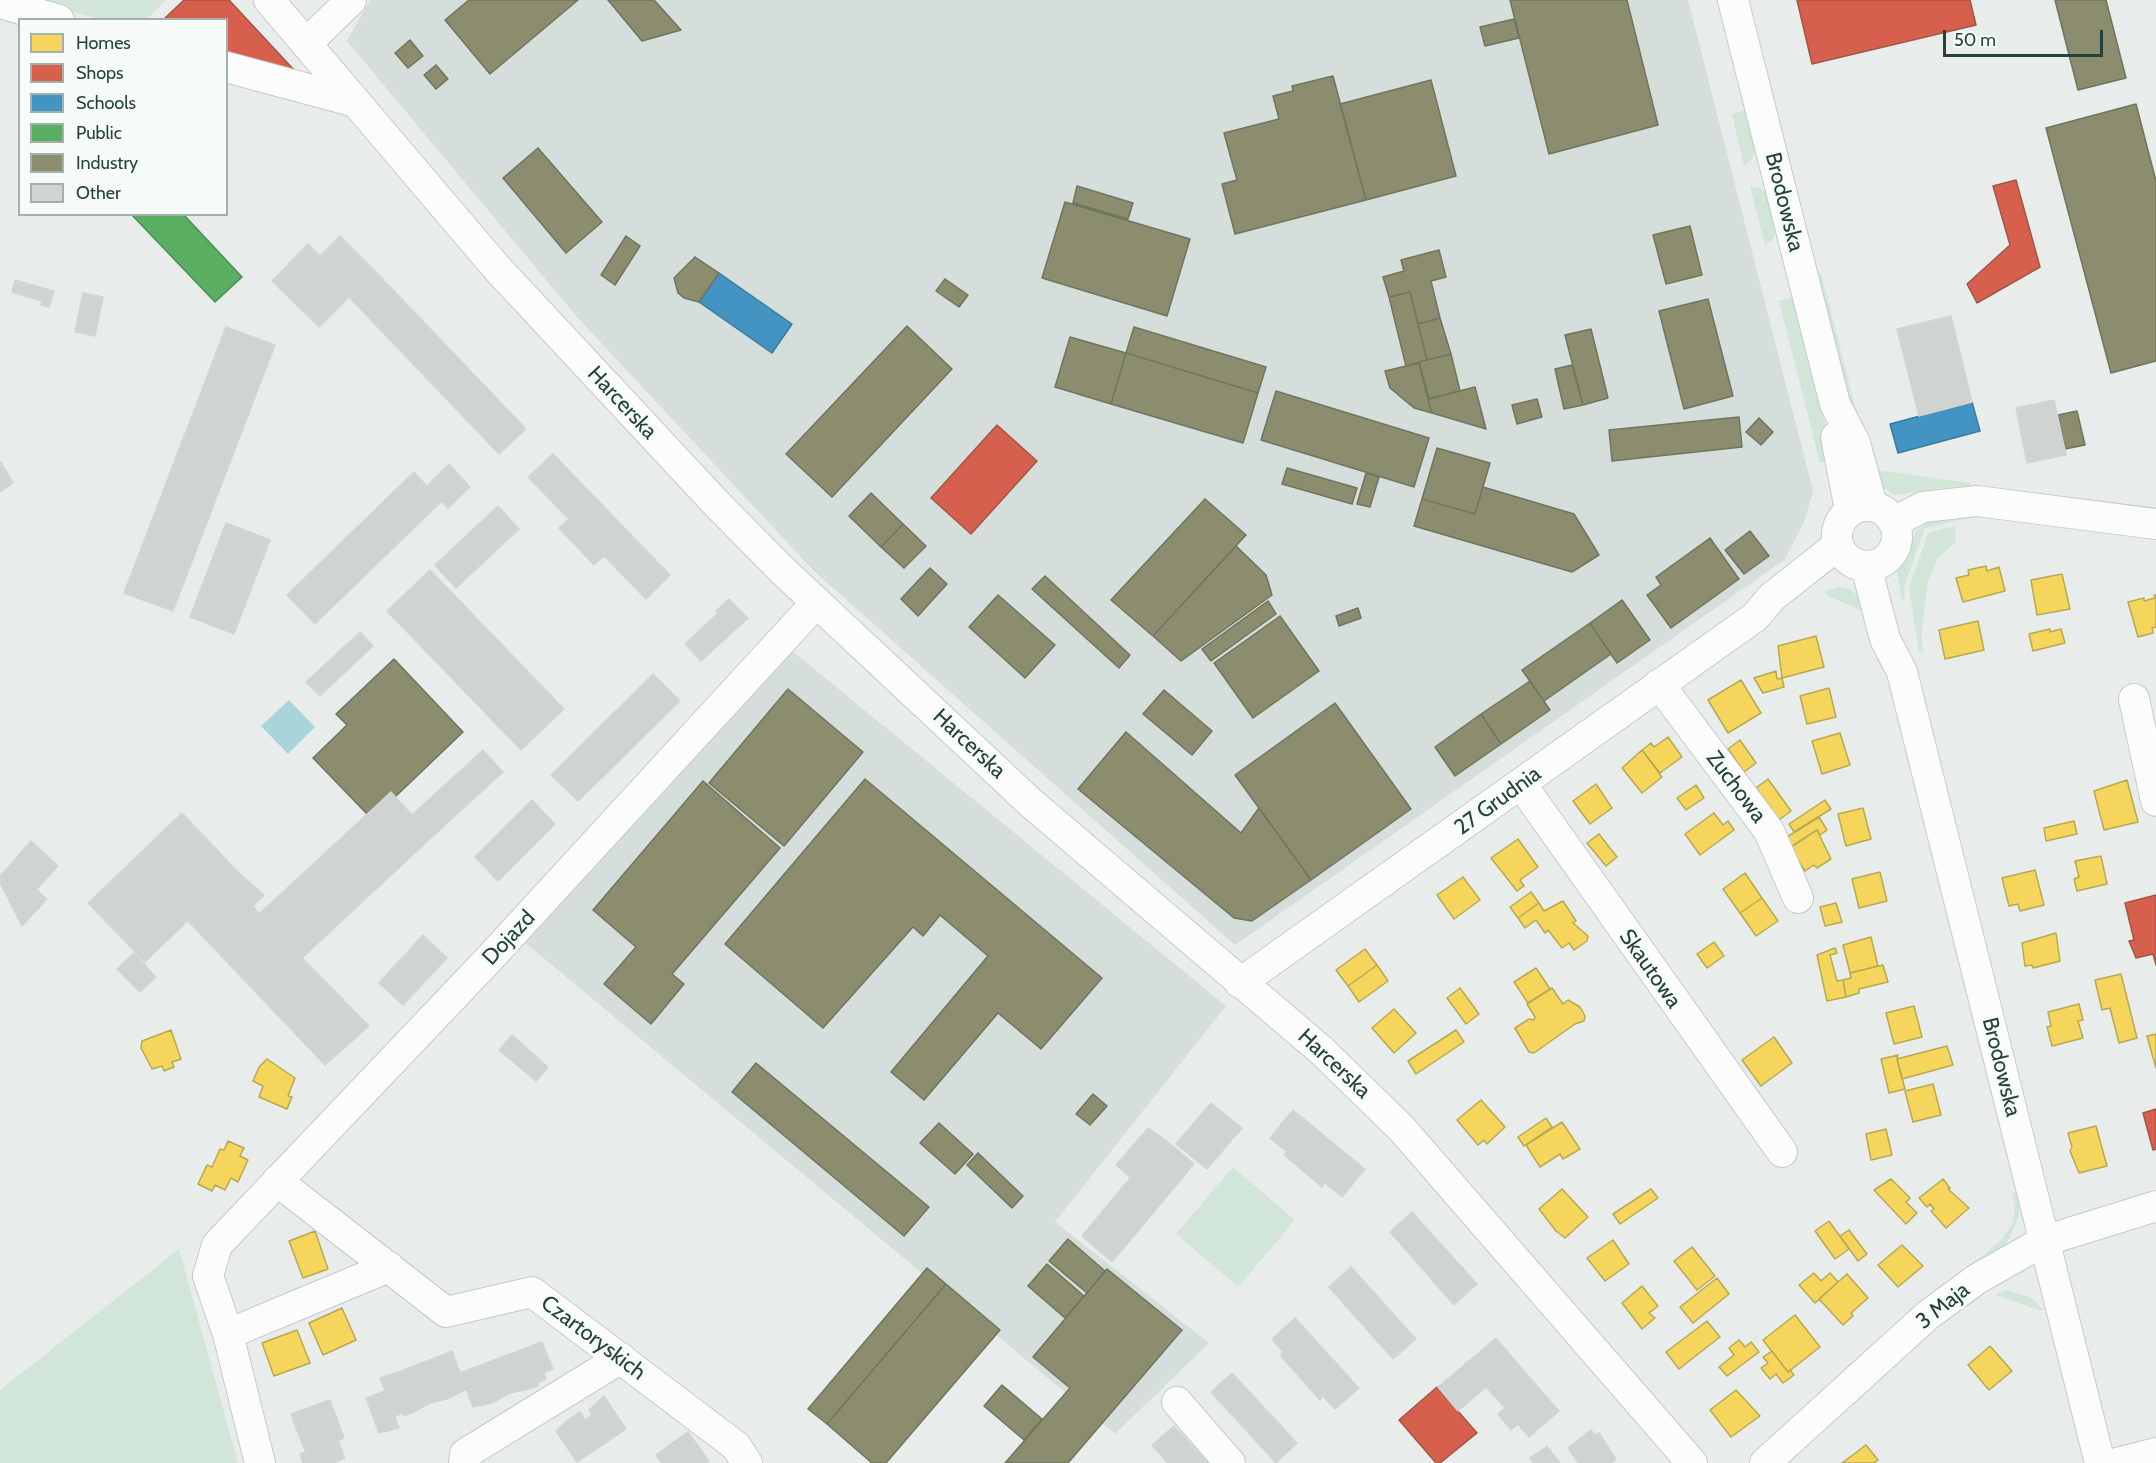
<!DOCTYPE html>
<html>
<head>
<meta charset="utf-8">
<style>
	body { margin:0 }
	#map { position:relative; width:2156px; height:1463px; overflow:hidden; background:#e8edeb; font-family:Cabin,sans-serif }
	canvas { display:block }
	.legend { position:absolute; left:18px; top:18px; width:210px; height:198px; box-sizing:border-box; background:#f7fbf9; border:2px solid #a3b1ad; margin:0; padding:8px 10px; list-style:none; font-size:18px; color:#24423a }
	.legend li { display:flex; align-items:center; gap:12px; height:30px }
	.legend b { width:30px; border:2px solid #a3b1ad }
	.scale { position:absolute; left:1943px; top:30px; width:160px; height:27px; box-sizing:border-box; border:3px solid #24423a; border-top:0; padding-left:8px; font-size:18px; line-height:21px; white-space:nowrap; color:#24423a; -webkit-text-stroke:4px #f7fbf9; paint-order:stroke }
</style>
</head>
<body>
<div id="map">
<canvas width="2156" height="1463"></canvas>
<ul class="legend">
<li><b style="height:16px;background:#f6d55c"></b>Homes</li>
<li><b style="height:16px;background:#d6604d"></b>Shops</li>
<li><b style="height:16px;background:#4393c3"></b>Schools</li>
<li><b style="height:16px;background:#5aae61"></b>Public</li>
<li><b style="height:16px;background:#8c8c6e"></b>Industry</li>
<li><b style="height:16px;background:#cfd4d2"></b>Other</li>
</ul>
<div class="scale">50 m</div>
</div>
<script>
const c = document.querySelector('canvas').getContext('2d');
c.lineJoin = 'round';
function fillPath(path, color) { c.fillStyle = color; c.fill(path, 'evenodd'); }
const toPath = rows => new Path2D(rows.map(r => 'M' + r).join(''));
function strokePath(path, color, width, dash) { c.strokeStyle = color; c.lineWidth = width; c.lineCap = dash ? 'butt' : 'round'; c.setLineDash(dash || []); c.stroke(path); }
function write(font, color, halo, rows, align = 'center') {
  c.font = font + ' Cabin,sans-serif'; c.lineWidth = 6; c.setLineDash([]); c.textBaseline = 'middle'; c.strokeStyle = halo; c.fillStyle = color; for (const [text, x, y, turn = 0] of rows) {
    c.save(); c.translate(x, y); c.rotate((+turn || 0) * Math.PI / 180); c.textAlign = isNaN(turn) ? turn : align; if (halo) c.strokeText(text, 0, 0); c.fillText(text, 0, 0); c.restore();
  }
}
fillPath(toPath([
	[370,0,1688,0,1813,491,1804,522,1784,560,1235,945,814,571,577,317,347,41],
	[791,650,1226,1006,1055,1222,1209,1343,1115,1434,523,941]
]), '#d6dedb');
fillPath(toPath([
	[35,0,166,0,146,20,98,19],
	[1748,110,1756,149,1752,159,1744,166,1732,114],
	[1750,186,1760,188,1767,194,1776,231,1773,239,1765,245],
	[1821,272,1866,450,1853,417,1817,278],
	[1795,297,1822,408,1831,460,1820,463,1779,301],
	[1870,469,1970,483,1970,486,1941,488,1896,495,1881,487],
	[1970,513,1969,518,1925,528,1904,587,1905,597,1902,601,1897,573,1916,531,1933,519],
	[1955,526,1956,542,1938,558,1928,581,1921,638,1924,651,1919,653,1909,588,1928,533],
	[1839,587,1849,589,1860,597,1863,611,1828,596,1824,591],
	[1233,1167,1295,1220,1238,1287,1176,1234],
	[2019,1191,2019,1215,2010,1238,1998,1252,1977,1267,1974,1263,2000,1241,2012,1225,2015,1210,2012,1193],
	[179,1249,238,1463,0,1463,0,1390],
	[2005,1290,2030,1297,2044,1310,2042,1311,1995,1295]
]), '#d1e6d8');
fillPath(toPath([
	[289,700,315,727,288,754,261,726]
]), '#a9d4db');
const homes = toPath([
	[1986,566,1987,571,1999,567,2005,591,1963,602,1956,578,1969,575,1968,570,1986,566],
	[2062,574,2070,609,2037,615,2031,580,2062,574],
	[2154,595,2156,595,2156,627,2152,628,2153,633,2138,637,2128,602,2144,598,2144,601,2155,598,2154,595],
	[1978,621,1984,650,1945,659,1939,630,1978,621],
	[2050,629,2050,632,2061,629,2065,643,2033,651,2029,634,2050,629],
	[1816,636,1824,667,1782,678,1778,646,1816,636],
	[1776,671,1777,679,1782,678,1784,687,1763,693,1754,678,1776,671],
	[1741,680,1761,713,1728,733,1708,700,1741,680],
	[1829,688,1836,717,1807,724,1800,696,1829,688],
	[1840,733,1850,765,1822,774,1812,741,1840,733],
	[1668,737,1682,757,1660,773,1642,750,1651,743,1654,747,1668,737],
	[1740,740,1756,763,1744,772,1728,749,1740,740],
	[1642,750,1662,777,1642,793,1622,768,1642,750],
	[1768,779,1791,811,1779,820,1756,788,1768,779],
	[2127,780,2138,822,2104,830,2094,791,2127,780],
	[1596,784,1612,808,1590,824,1573,801,1596,784],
	[1696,785,1704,798,1686,810,1677,798,1696,785],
	[1825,800,1831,809,1794,832,1789,824,1825,800],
	[1863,808,1871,839,1846,846,1838,814,1863,808],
	[1714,813,1723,825,1728,821,1734,830,1700,855,1685,834,1714,813],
	[1819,817,1827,830,1820,835,1817,830,1792,846,1787,837,1819,817],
	[2074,821,2077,834,2046,841,2044,828,2074,821],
	[1817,830,1831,859,1817,868,1814,865,1805,871,1790,848,1817,830],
	[1599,834,1617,857,1606,866,1587,843,1599,834],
	[1518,839,1538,867,1520,880,1524,886,1517,891,1491,858,1518,839],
	[2101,856,2107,884,2077,891,2074,879,2079,877,2075,861,2101,856],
	[2035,870,2044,905,2020,911,2018,904,2009,906,2002,878,2035,870],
	[1880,872,1887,901,1859,908,1852,879,1880,872],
	[1745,873,1762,898,1740,913,1723,889,1745,873],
	[1463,877,1480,900,1454,919,1437,895,1463,877],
	[1531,892,1539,903,1518,918,1510,907,1531,892],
	[1762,898,1778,921,1756,936,1740,913,1762,898],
	[1563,901,1576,921,1573,923,1588,936,1587,941,1574,950,1569,943,1562,948,1548,930,1545,933,1536,920,1525,928,1518,918,1539,903,1544,911,1563,901],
	[1836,903,1842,922,1825,926,1820,907,1836,903],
	[2056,933,2060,961,2033,968,2032,965,2025,966,2022,943,2056,933],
	[1871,937,1878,966,1850,973,1843,945,1871,937],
	[1714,942,1724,956,1707,968,1697,954,1714,942],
	[1835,948,1837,953,1830,955,1837,981,1843,980,1846,997,1827,1001,1817,955,1835,948],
	[1365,949,1377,965,1348,986,1336,970,1365,949],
	[1377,965,1388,981,1359,1002,1348,986,1377,965],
	[1883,965,1888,982,1859,989,1859,993,1846,997,1843,980,1851,978,1850,973,1883,965],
	[1536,968,1550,989,1528,1003,1514,982,1536,968],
	[2121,974,2137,1038,2119,1043,2110,1008,2102,1010,2095,980,2121,974],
	[1460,988,1479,1014,1466,1024,1447,998,1460,988],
	[1552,988,1563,1004,1568,1000,1580,1007,1585,1016,1584,1021,1575,1024,1534,1053,1529,1052,1515,1028,1529,1019,1534,1020,1535,1017,1527,1004,1552,988],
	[2079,1004,2083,1020,2078,1021,2083,1038,2052,1046,2047,1027,2051,1026,2048,1012,2079,1004],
	[1914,1006,1922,1037,1894,1044,1886,1013,1914,1006],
	[1394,1009,1416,1033,1394,1053,1372,1028,1394,1009],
	[171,1030,181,1059,172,1062,174,1067,164,1071,162,1066,152,1069,141,1048,142,1041,171,1030],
	[1456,1030,1464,1042,1416,1074,1408,1061,1456,1030],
	[2156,1034,2156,1068,2147,1036,2156,1034],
	[1774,1037,1792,1063,1761,1086,1742,1060,1774,1037],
	[1947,1046,1953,1065,1902,1079,1897,1059,1947,1046],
	[1898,1055,1897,1059,1905,1089,1889,1093,1881,1059,1898,1055],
	[267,1059,295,1078,288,1096,292,1097,287,1109,259,1097,263,1086,253,1081,259,1067,267,1059],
	[1933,1084,1941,1115,1913,1122,1905,1091,1933,1084],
	[1481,1100,1505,1127,1487,1144,1484,1140,1478,1145,1457,1120,1481,1100],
	[1546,1118,1552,1127,1524,1146,1518,1137,1546,1118],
	[1562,1122,1580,1149,1563,1159,1560,1154,1540,1167,1526,1145,1562,1122],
	[2096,1126,2107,1166,2079,1173,2070,1151,2072,1147,2068,1133,2096,1126],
	[1886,1129,1892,1155,1871,1160,1866,1134,1886,1129],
	[228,1141,244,1148,240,1156,248,1160,238,1182,231,1178,225,1190,215,1185,212,1191,198,1184,207,1165,212,1167,220,1149,224,1150,228,1141],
	[1891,1179,1910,1198,1906,1202,1917,1213,1906,1224,1874,1190,1891,1179],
	[1943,1179,1950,1188,1948,1189,1969,1208,1946,1228,1931,1211,1934,1209,1930,1204,1927,1207,1919,1198,1943,1179],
	[1562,1189,1588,1217,1565,1238,1556,1231,1539,1209,1562,1189],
	[1651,1189,1658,1198,1620,1224,1613,1214,1651,1189],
	[1829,1221,1849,1249,1835,1259,1815,1231,1829,1221],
	[1849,1230,1867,1254,1858,1261,1840,1236,1849,1230],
	[315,1231,328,1269,303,1278,289,1241,315,1231],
	[1613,1240,1629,1264,1605,1281,1587,1258,1613,1240],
	[1902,1245,1923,1266,1898,1287,1878,1265,1902,1245],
	[1692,1247,1715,1276,1697,1290,1674,1261,1692,1247],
	[1814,1273,1821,1281,1830,1273,1838,1282,1815,1303,1799,1285,1814,1273],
	[1847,1274,1868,1298,1851,1313,1853,1316,1843,1325,1819,1299,1847,1274],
	[1717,1278,1729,1294,1693,1323,1680,1307,1717,1278],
	[1642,1286,1658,1306,1649,1313,1655,1318,1642,1329,1622,1303,1642,1286],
	[342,1308,356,1340,323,1355,309,1323,342,1308],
	[1795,1315,1820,1347,1788,1372,1763,1340,1795,1315],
	[1707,1321,1720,1337,1679,1369,1666,1352,1707,1321],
	[297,1330,310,1363,274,1376,262,1343,297,1330],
	[1739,1340,1745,1347,1751,1342,1759,1352,1727,1376,1719,1367,1734,1355,1729,1348,1739,1340],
	[1990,1346,2012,1371,1989,1390,1968,1365,1990,1346],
	[1772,1351,1788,1372,1790,1370,1794,1375,1783,1383,1776,1374,1770,1379,1761,1368,1768,1363,1763,1357,1772,1351],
	[1736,1390,1760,1416,1731,1437,1710,1410,1736,1390],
	[1866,1445,1878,1460,1874,1463,1842,1463,1866,1445]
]);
fillPath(homes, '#f6d55c');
strokePath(homes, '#b7a952', 1.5);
const shops = toPath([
	[184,0,229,0,295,71,226,59,226,20,163,20,184,0],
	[1797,0,1970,0,1976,25,1812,64,1797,0],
	[2016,180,2040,267,1977,303,1967,284,2010,245,1993,186,2016,180],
	[997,425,1037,461,971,534,931,498,997,425],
	[2156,895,2156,965,2153,954,2136,958,2129,941,2134,940,2125,903,2156,895],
	[2156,1109,2156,1149,2153,1150,2143,1113,2156,1109],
	[1437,1387,1477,1433,1440,1463,1436,1463,1399,1420,1437,1387]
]);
fillPath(shops, '#d6604d');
strokePath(shops, '#a15747', 1.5);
const schools = toPath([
	[719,273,792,324,772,353,699,302,719,273],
	[1972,402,1980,431,1898,453,1890,424,1972,402]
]);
fillPath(schools, '#4393c3');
strokePath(schools, '#3a7b9a', 1.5);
const public = toPath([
	[131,214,183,214,242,277,215,302,131,214]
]);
fillPath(public, '#5aae61');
strokePath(public, '#4a8e55', 1.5);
const industry = toPath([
	[469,0,578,0,490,74,445,20,469,0],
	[608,0,654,0,681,30,642,41,608,0],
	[1510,0,1627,0,1658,125,1549,154,1510,0],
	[2055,0,2106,0,2126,78,2078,90,2055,0],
	[1514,19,1519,38,1485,46,1480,27,1514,19],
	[410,40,423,56,408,68,395,53,410,40],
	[436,65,448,79,436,89,424,75,436,65],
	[1333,76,1366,200,1235,234,1222,184,1237,180,1224,133,1279,119,1273,96,1293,91,1292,86,1333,76],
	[1431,80,1456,176,1366,200,1340,104,1431,80],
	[2136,104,2156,181,2156,361,2111,373,2046,128,2136,104],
	[538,148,602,222,566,253,503,178,538,148],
	[1077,186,1133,203,1128,219,1073,203,1077,186],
	[1065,202,1190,239,1167,316,1042,278,1065,202],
	[1690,226,1702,275,1666,284,1653,235,1690,226],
	[626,236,640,246,615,285,601,275,626,236],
	[1439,250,1446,277,1431,281,1440,318,1418,324,1410,292,1389,297,1383,277,1404,271,1401,260,1439,250],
	[695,257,719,273,699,302,684,298,678,293,674,278,695,257],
	[945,279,968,295,959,307,936,291,945,279],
	[1410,292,1427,360,1406,366,1389,297,1410,292],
	[1708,299,1733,396,1684,409,1659,311,1708,299],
	[1440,318,1451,354,1427,360,1418,324,1440,318],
	[907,326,952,369,832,497,786,454,907,326],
	[1134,327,1266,367,1258,393,1126,353,1134,327],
	[1591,329,1608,398,1583,405,1565,335,1591,329],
	[1070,337,1126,353,1111,404,1055,387,1070,337],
	[1126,353,1258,393,1243,443,1111,404,1126,353],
	[1451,354,1460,391,1429,399,1419,362,1451,354],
	[1419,363,1428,399,1432,413,1414,408,1390,388,1385,371,1419,363],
	[1572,365,1583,405,1564,409,1555,369,1572,365],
	[1475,387,1486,429,1432,413,1428,399,1475,387],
	[1276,391,1429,438,1414,487,1261,440,1276,391],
	[1537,399,1542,417,1517,424,1512,405,1537,399],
	[2077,411,2085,445,2065,449,2058,415,2077,411],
	[1739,417,1742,447,1612,461,1609,430,1739,417],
	[1759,418,1773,432,1761,445,1746,432,1759,418],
	[1437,448,1490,463,1475,514,1422,499,1437,448],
	[1287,468,1357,488,1352,504,1282,484,1287,468],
	[1366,473,1379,477,1370,507,1357,504,1366,473],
	[1483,487,1574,514,1599,555,1572,572,1414,526,1422,499,1475,514,1483,487],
	[871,493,903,524,881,547,849,516,871,493],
	[1205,499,1246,535,1153,636,1111,600,1205,499],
	[903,524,926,546,904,568,881,547,903,524],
	[1750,531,1769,556,1744,574,1725,550,1750,531],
	[1710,538,1739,579,1671,628,1647,595,1661,585,1656,577,1710,538],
	[1236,546,1266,575,1272,595,1181,661,1153,636,1236,546],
	[930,568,947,584,918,616,901,599,930,568],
	[1045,576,1130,655,1119,668,1032,589,1045,576],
	[998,595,1055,645,1025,678,969,627,998,595],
	[1622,600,1650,640,1617,663,1590,623,1622,600],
	[1268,601,1276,614,1211,661,1202,649,1268,601],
	[1358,608,1361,618,1339,626,1336,616,1358,608],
	[1280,616,1319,671,1253,718,1214,663,1280,616],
	[1590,623,1611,654,1544,701,1522,670,1590,623],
	[394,659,463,732,395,797,391,792,367,814,313,758,347,725,336,714,394,659],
	[1530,681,1550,710,1501,744,1481,714,1530,681],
	[788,689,863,752,784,846,709,783,788,689],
	[1164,690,1212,731,1192,755,1143,714,1164,690],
	[1335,703,1411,809,1311,880,1235,775,1335,703],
	[1481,714,1501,744,1455,776,1435,747,1481,714],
	[1126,732,1241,833,1259,808,1311,880,1252,921,1234,918,1078,789,1126,732],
	[865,779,1102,978,1041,1049,998,1013,924,1100,891,1072,988,956,940,915,923,936,913,927,823,1028,725,944,865,779],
	[703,781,780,848,672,974,684,984,651,1024,604,984,636,947,593,910,703,781],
	[756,1063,929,1207,904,1236,732,1092,756,1063],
	[1093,1094,1107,1106,1090,1125,1076,1114,1093,1094],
	[939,1123,973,1154,955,1174,920,1143,939,1123],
	[978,1153,1023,1196,1012,1208,967,1165,978,1153],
	[1068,1239,1105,1271,1087,1293,1049,1261,1068,1239],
	[1047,1264,1084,1296,1065,1318,1028,1286,1047,1264],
	[927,1268,946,1284,827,1424,808,1409,927,1268],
	[1107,1269,1182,1330,1068,1463,1005,1463,1070,1388,1033,1357,1107,1269],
	[946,1284,1000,1330,886,1463,872,1463,827,1424,946,1284],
	[1002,1385,1042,1419,1024,1440,984,1406,1002,1385]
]);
fillPath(industry, '#8c8c6e');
strokePath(industry, '#6d765e', 1.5);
const building = toPath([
	[340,236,375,271,319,327,272,281,308,244,320,256,340,236],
	[375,271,526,429,499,454,348,296,375,271],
	[15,280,54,291,49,307,41,305,42,301,12,292,15,280],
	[83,293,103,297,95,336,75,332,83,293],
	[1951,316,1972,402,1919,416,1897,329,1951,316],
	[226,327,275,345,173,611,124,593,226,327],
	[2054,400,2066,455,2027,463,2016,408,2054,400],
	[553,454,670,575,646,599,604,556,594,565,559,528,569,519,528,477,553,454],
	[0,461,13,483,0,492,0,461],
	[449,464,470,487,448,508,427,486,449,464],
	[414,472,427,486,370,540,385,556,315,624,287,595,414,472],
	[427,486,442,501,385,556,370,540,427,486],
	[498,506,519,529,456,588,435,565,498,506],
	[226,523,270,540,234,634,190,617,226,523],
	[430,570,564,709,521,750,387,611,430,570],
	[729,599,748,618,701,661,685,644,718,613,716,611,729,599],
	[360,632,373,646,320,696,306,682,360,632],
	[653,674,680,701,651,729,624,703,653,674],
	[624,703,651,729,610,770,583,743,624,703],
	[583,743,610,770,578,801,551,775,583,743],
	[483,750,503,772,432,837,412,815,483,750],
	[391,792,432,837,302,958,259,914,391,792],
	[532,800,555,824,528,851,504,828,532,800],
	[182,813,238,872,145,962,88,903,182,813],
	[504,828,528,851,498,881,475,857,504,828],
	[31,841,58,866,37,889,10,865,31,841],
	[10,865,47,899,22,926,0,882,0,876,10,865],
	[238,872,264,895,253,906,259,914,369,1026,325,1065,188,921,238,872],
	[423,935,447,958,403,1005,379,983,423,935],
	[134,953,156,977,140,992,117,969,134,953],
	[512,1035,548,1067,536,1081,499,1050,512,1035],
	[1211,1103,1242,1128,1207,1169,1176,1144,1211,1103],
	[1293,1110,1365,1169,1342,1197,1325,1183,1322,1187,1284,1155,1287,1152,1270,1138,1293,1110],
	[1148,1128,1163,1138,1131,1178,1116,1165,1148,1128],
	[1163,1138,1194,1164,1112,1262,1082,1236,1163,1138],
	[1412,1212,1477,1284,1454,1305,1390,1232,1412,1212],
	[1351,1267,1416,1339,1393,1359,1329,1287,1351,1267],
	[1295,1318,1359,1388,1335,1409,1323,1396,1320,1400,1280,1355,1283,1352,1272,1339,1295,1318],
	[1496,1338,1530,1378,1513,1392,1499,1376,1458,1411,1438,1387,1496,1338],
	[542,1342,553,1369,544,1373,546,1379,537,1383,538,1386,529,1389,515,1352,542,1342],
	[452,1351,466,1389,450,1398,435,1358,452,1351],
	[515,1352,529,1389,510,1393,497,1359,515,1352],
	[435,1358,450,1398,430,1403,416,1365,435,1358],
	[497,1359,510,1393,492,1403,478,1366,497,1359],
	[416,1365,430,1403,414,1412,399,1372,416,1365],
	[478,1366,492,1403,473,1407,460,1373,478,1366],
	[399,1372,414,1412,404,1416,403,1413,395,1416,380,1378,399,1372],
	[1232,1373,1297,1443,1276,1463,1211,1392,1232,1373],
	[1499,1376,1513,1392,1530,1378,1559,1411,1529,1437,1518,1424,1511,1430,1498,1414,1505,1408,1486,1387,1499,1376],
	[385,1391,399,1428,379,1433,366,1398,385,1391],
	[604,1396,626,1429,607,1442,590,1417,592,1415,589,1410,604,1396],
	[330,1400,337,1419,298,1433,291,1414,330,1400],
	[580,1412,585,1420,590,1417,607,1442,592,1452,569,1419,580,1412],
	[337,1419,344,1438,306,1452,298,1433,337,1419],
	[569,1419,592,1452,577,1462,556,1431,569,1419],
	[1174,1426,1208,1463,1168,1463,1152,1445,1174,1426],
	[1591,1430,1595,1435,1599,1433,1616,1459,1611,1463,1578,1463,1568,1448,1591,1430],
	[688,1432,709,1461,706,1463,686,1463,672,1443,688,1432],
	[338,1440,345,1458,333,1463,303,1463,300,1454,338,1440],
	[672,1443,686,1463,661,1462,656,1455,672,1443],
	[1547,1446,1560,1463,1533,1463,1530,1458,1547,1446]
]);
fillPath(building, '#cfd4d2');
strokePath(building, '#d1d6d4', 1.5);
const minor = toPath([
	[269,0,496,267,715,502,781,569,1031,803,1322,1051,1402,1129,1692,1463],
	[1733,0,1835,404,1855,443,1872,506],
	[0,3,59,20],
	[306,44,351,0],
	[226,67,356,102],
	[1836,437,1850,510],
	'1837 536a30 30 0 1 1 60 0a30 30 0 1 1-60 0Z',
	[1894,522,1923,507,1977,501,2156,524],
	[1866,566,1885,639,1902,672,2100,1463],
	[1659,684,1769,831,1798,898],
	[2134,699,2156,801],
	[1521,784,1782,1152],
	[1240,983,1755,617,1772,597,1838,545],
	[277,1181,446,1312,532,1292,736,1446,747,1463],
	[228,1334,389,1267],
	[1177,1402,1230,1463],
	[260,1463,228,1334,208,1276,217,1245,489,959,817,602],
	[464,1463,465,1454,621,1358],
	[1765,1463,1928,1315,1977,1279,2044,1241,2156,1206],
	[2117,1463,2156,1453]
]);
strokePath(minor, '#c5cac8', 32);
strokePath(minor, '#fcfcfc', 30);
write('22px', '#24423a', '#f7fbf9', [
	["Brodowska",1784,202,76],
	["Harcerska",622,403,47],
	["Harcerska",969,744,43],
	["Zuchowa",1736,787,53],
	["27 Grudnia",1498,801,-36],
	["Dojazd",509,938,-47],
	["Skautowa",1650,969,55],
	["Harcerska",1334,1064,43],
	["Brodowska",2001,1067,76],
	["3 Maja",1943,1306,-38],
	["Czartoryskich",593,1338,37]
]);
</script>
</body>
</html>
